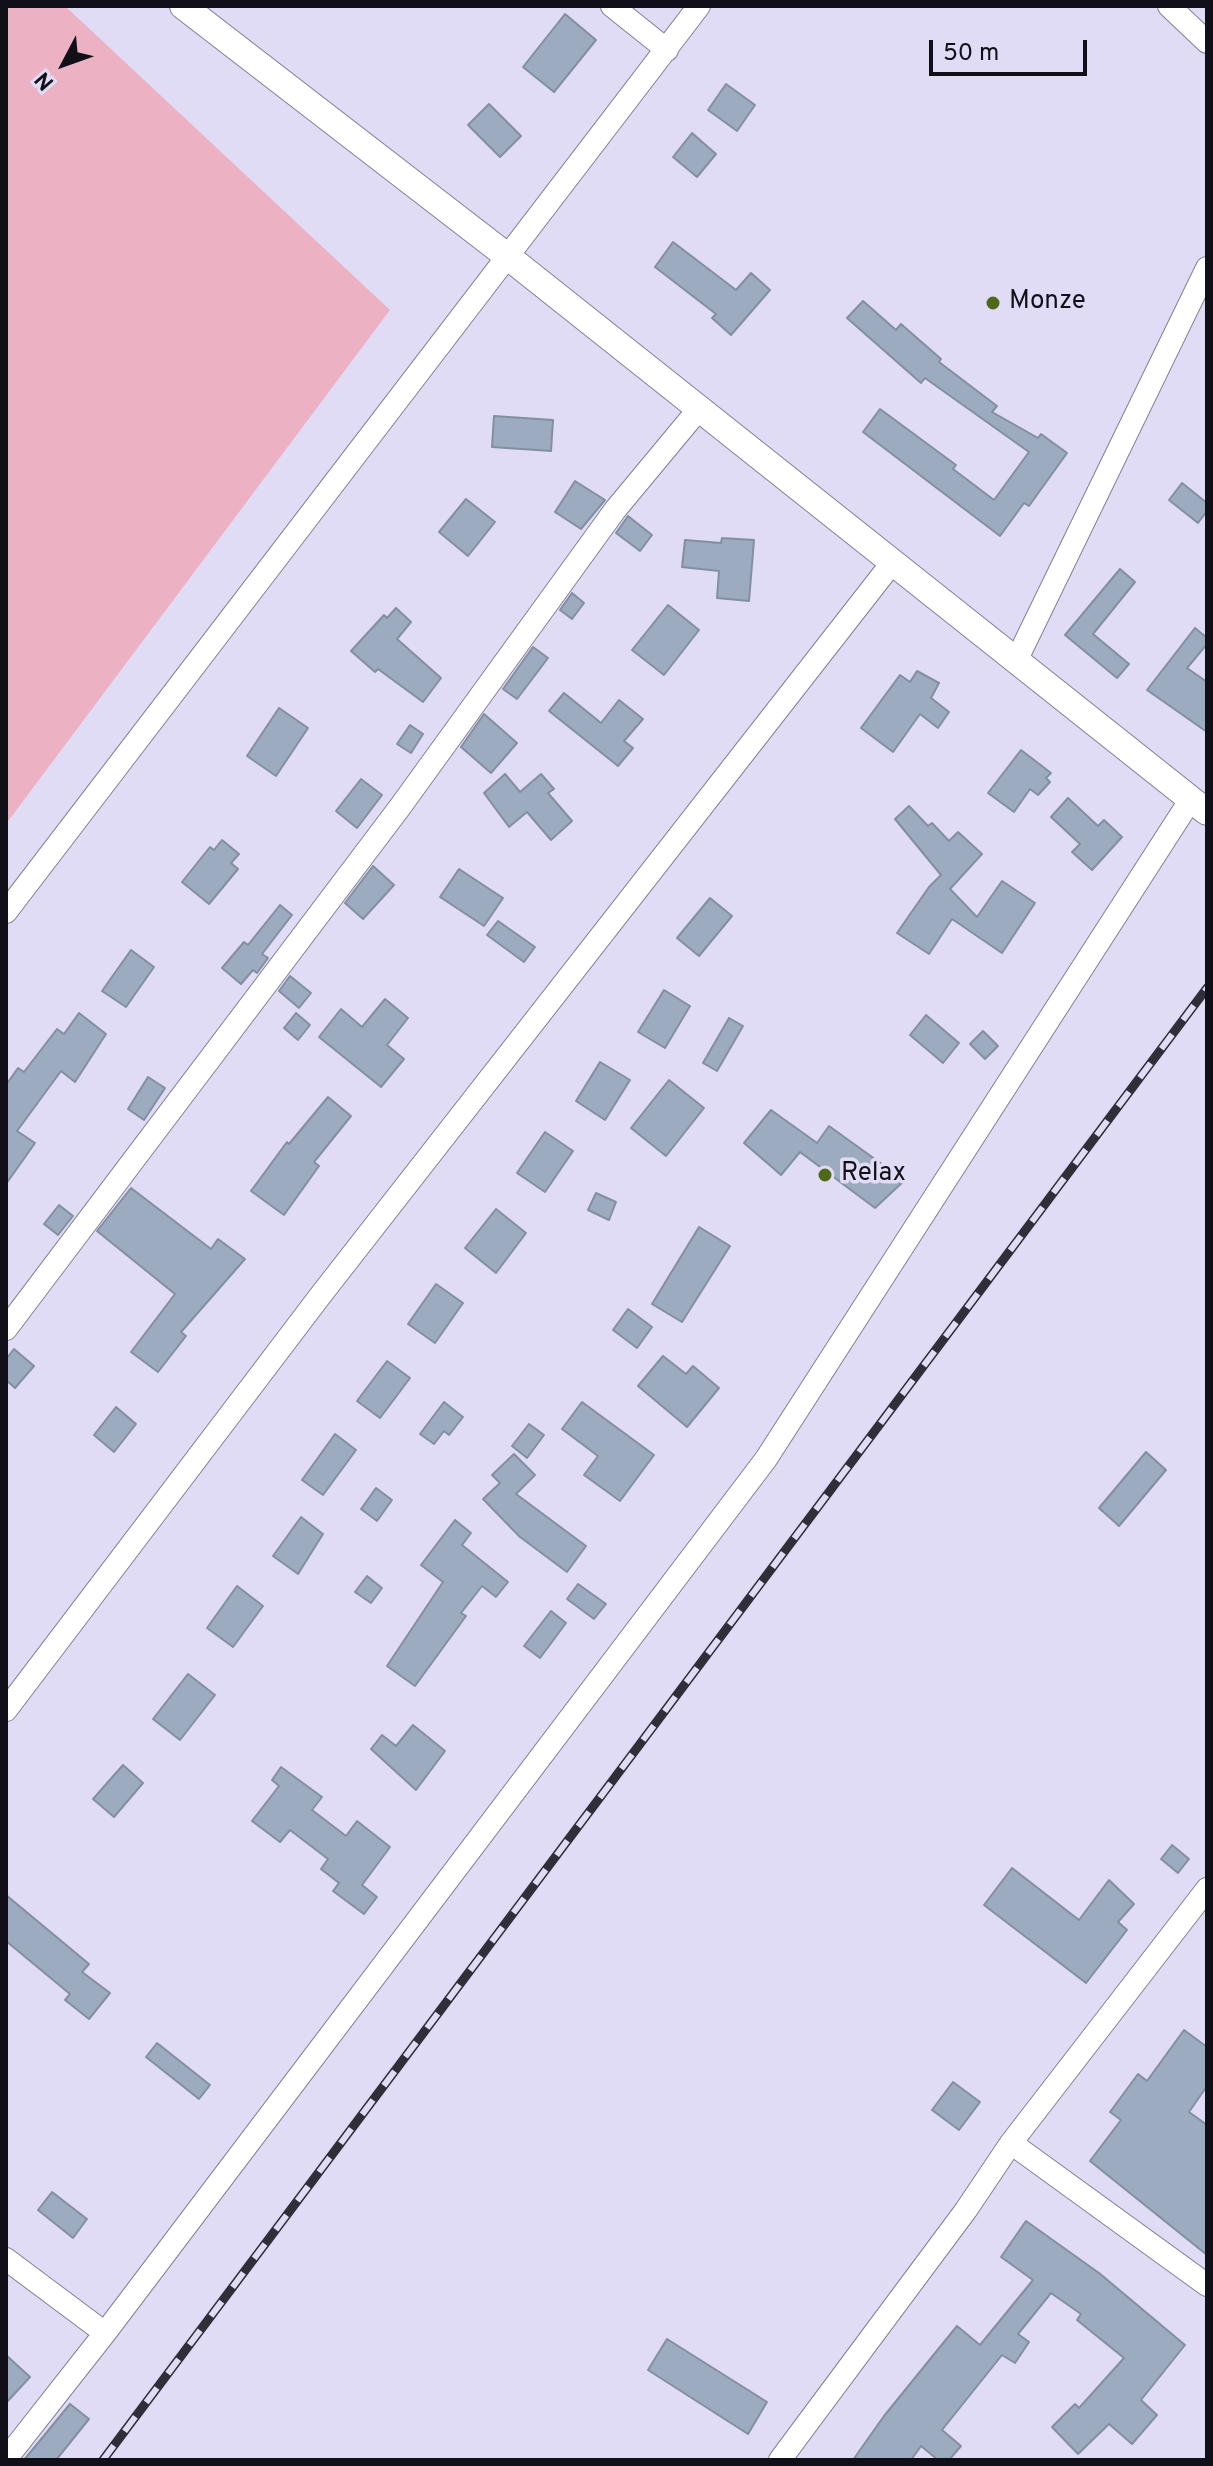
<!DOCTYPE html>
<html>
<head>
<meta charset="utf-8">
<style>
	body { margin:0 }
	#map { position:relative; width:1213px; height:2466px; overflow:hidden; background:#e0dcf5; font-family:Overpass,sans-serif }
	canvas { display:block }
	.frame { position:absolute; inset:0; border:8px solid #111018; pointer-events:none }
	.north { position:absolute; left:24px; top:24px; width:80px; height:80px; -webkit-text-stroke:6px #e0dcf5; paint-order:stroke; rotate:229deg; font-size:22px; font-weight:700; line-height:32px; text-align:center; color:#111018 }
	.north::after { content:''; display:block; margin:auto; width:28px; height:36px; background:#111018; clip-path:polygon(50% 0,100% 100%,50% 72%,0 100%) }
	.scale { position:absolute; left:929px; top:40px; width:158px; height:36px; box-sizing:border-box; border:4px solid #111018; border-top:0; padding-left:10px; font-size:24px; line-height:28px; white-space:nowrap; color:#111018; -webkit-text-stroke:6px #e0dcf5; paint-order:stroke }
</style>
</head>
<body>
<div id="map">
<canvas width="1213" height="2466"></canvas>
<div class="frame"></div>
<div class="north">N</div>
<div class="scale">50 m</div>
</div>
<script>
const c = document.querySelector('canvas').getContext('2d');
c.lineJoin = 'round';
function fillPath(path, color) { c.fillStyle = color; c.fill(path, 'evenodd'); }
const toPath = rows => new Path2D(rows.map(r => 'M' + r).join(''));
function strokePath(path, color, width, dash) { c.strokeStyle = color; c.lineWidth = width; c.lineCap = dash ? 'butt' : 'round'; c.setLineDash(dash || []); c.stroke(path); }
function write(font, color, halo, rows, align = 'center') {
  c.font = font + ' Overpass,sans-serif'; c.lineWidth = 7; c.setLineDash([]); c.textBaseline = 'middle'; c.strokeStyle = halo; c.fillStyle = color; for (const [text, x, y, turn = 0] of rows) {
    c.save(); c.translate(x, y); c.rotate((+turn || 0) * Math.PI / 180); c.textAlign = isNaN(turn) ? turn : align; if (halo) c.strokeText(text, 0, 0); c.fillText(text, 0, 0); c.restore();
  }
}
fillPath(toPath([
	[6,6,65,6,390,310,6,824]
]), '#ecb1c3');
const building = toPath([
	[565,14,596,40,554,92,523,67,565,14],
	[726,84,755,105,737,131,708,110,726,84],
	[489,104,521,136,500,157,468,125,489,104],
	[692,133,716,154,697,177,673,157,692,133],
	[673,242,736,290,751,273,770,290,731,335,712,318,716,314,655,267,673,242],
	[863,301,896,330,901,324,941,359,939,362,997,406,992,412,1038,438,1041,434,1067,453,1029,506,1024,503,1000,536,863,432,880,409,956,465,953,469,994,500,1029,452,925,378,921,383,847,318,863,301],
	[494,416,553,420,551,451,492,447,494,416],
	[575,481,605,500,581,529,555,512,575,481],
	[1182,483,1207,503,1207,511,1198,523,1169,500,1182,483],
	[466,499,495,522,468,556,439,532,466,499],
	[628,516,652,535,640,551,616,533,628,516],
	[722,538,754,540,749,601,717,598,719,571,682,567,685,540,721,543,722,538],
	[1120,569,1135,582,1093,634,1129,664,1117,678,1065,635,1120,569],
	[572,593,584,603,572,619,560,610,572,593],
	[668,605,699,630,664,675,632,650,668,605],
	[396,608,411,622,397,639,441,678,423,702,378,669,375,672,351,651,384,615,387,618,396,608],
	[1195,628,1207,638,1207,644,1187,668,1207,682,1207,732,1147,690,1195,628],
	[533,647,548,658,517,699,503,689,533,647],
	[917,671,939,683,931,698,949,712,938,728,920,714,893,752,861,728,900,675,910,682,917,671],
	[564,693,601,723,619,700,643,719,624,741,633,748,618,766,549,711,564,693],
	[279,708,308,728,276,776,247,756,279,708],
	[484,714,517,743,491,773,461,747,484,714],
	[410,725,423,734,411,753,397,744,410,725],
	[1021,750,1051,773,1046,778,1050,782,1038,795,1030,789,1014,812,988,793,1021,750],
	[505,774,520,792,541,774,554,789,548,793,572,821,551,840,527,812,509,827,484,793,505,774],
	[361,779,382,795,357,828,336,811,361,779],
	[1068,798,1098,826,1104,820,1122,837,1092,870,1072,852,1080,844,1051,817,1068,798],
	[909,806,928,826,932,823,949,841,958,832,982,854,950,889,977,917,1002,881,1035,903,1002,953,952,919,929,954,897,933,929,887,941,875,895,819,909,806],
	[222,840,239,854,231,863,238,869,209,904,182,882,210,847,214,850,222,840],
	[373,866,394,885,363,919,345,903,373,866],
	[459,869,503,898,484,926,440,897,459,869],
	[710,898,732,916,699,956,677,938,710,898],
	[280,905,292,915,262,954,268,958,257,973,253,970,241,984,222,968,244,942,248,945,280,905],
	[498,921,535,947,524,962,487,935,498,921],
	[131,950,154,967,126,1007,102,991,131,950],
	[290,976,311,993,299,1008,279,991,290,976],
	[664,990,690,1006,665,1048,638,1032,664,990],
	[385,999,408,1018,387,1045,404,1059,381,1087,319,1037,341,1009,362,1027,385,999],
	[79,1013,106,1034,75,1082,61,1071,17,1131,35,1143,6,1184,6,1085,18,1068,24,1072,57,1029,64,1034,79,1013],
	[296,1013,310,1025,298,1040,284,1028,296,1013],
	[926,1015,959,1043,943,1063,910,1035,926,1015],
	[729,1018,743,1026,717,1071,703,1063,729,1018],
	[983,1031,998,1046,985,1059,970,1044,983,1031],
	[600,1062,630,1080,605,1120,576,1101,600,1062],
	[148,1077,165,1088,144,1120,128,1109,148,1077],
	[669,1080,704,1108,666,1156,631,1128,669,1080],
	[328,1097,351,1116,314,1162,319,1166,284,1215,251,1191,287,1142,289,1144,328,1097],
	[771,1110,817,1143,829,1126,886,1167,889,1164,905,1180,875,1208,800,1152,781,1175,744,1143,771,1110],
	[545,1132,573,1151,545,1192,517,1173,545,1132],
	[131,1188,211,1249,218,1239,245,1259,181,1332,186,1336,158,1372,131,1352,175,1294,97,1231,131,1188],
	[596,1193,616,1202,609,1220,588,1210,596,1193],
	[59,1205,73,1216,58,1235,44,1224,59,1205],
	[496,1209,526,1233,496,1273,465,1248,496,1209],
	[699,1227,730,1246,682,1322,652,1304,699,1227],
	[436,1284,463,1303,435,1343,408,1324,436,1284],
	[628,1309,652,1327,637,1348,613,1330,628,1309],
	[14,1349,34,1366,15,1388,6,1380,6,1359,14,1349],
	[663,1356,686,1374,693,1366,719,1388,687,1427,638,1386,663,1356],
	[387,1361,410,1378,380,1418,357,1401,387,1361],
	[444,1402,463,1417,449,1435,444,1431,434,1444,420,1434,444,1402],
	[582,1402,654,1455,620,1501,584,1475,598,1456,562,1429,582,1402],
	[116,1407,136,1424,114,1452,94,1435,116,1407],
	[529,1424,544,1435,527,1458,512,1446,529,1424],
	[335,1434,356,1450,323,1495,302,1480,335,1434],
	[1146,1452,1166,1470,1119,1526,1099,1508,1146,1452],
	[514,1454,535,1475,516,1494,586,1546,567,1572,520,1537,483,1499,500,1483,492,1475,514,1454],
	[376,1488,392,1500,377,1521,361,1509,376,1488],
	[301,1517,323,1534,298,1574,273,1556,301,1517],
	[455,1520,471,1533,462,1545,508,1582,496,1597,482,1586,461,1613,466,1616,415,1686,387,1666,443,1582,421,1565,455,1520],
	[367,1576,382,1588,371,1603,355,1592,367,1576],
	[578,1584,606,1604,594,1619,567,1599,578,1584],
	[237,1586,263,1606,233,1647,207,1628,237,1586],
	[551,1611,566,1623,540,1658,524,1646,551,1611],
	[188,1674,215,1695,180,1740,153,1719,188,1674],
	[413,1725,445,1751,416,1790,371,1749,382,1735,396,1746,413,1725],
	[123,1765,143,1783,114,1817,93,1799,123,1765],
	[281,1767,322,1797,312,1810,346,1836,357,1821,390,1847,362,1885,377,1897,364,1914,333,1891,339,1883,321,1869,328,1859,290,1830,280,1842,252,1821,279,1786,272,1780,281,1767],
	[1172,1845,1189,1859,1178,1873,1161,1859,1172,1845],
	[1012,1868,1079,1920,1109,1880,1134,1904,1118,1922,1127,1930,1086,1983,984,1905,1012,1868],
	[6,1895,89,1964,82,1972,110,1993,89,2019,65,2000,70,1994,6,1941,6,1895],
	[1184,2030,1207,2047,1207,2086,1189,2112,1207,2125,1207,2255,1090,2161,1121,2120,1110,2112,1138,2074,1147,2081,1184,2030],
	[157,2043,210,2085,199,2099,146,2057,157,2043],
	[953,2082,980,2102,959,2130,932,2110,953,2082],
	[52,2192,87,2219,73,2238,38,2210,52,2192],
	[1026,2221,1099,2273,1185,2345,1141,2400,1157,2415,1132,2444,1109,2424,1078,2454,1052,2427,1075,2404,1079,2408,1124,2358,1077,2320,1081,2314,1051,2293,1018,2334,1029,2342,1015,2363,1002,2355,942,2430,961,2446,949,2460,938,2460,921,2446,911,2460,853,2460,884,2416,957,2326,980,2345,1033,2280,1001,2257,1026,2221],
	[667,2339,767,2402,748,2434,648,2370,667,2339],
	[6,2355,30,2377,6,2403,6,2355],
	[70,2404,89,2419,56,2460,24,2460,70,2404]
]);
fillPath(building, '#9dabc0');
strokePath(building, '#828fa3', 2);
const minor = toPath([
	[612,6,667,50],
	[1169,6,1207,42],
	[1016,661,1207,268],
	[6,912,699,6],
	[6,1329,400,807,615,510,698,410],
	[6,1710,320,1296,892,563],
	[1011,2143,1207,2285],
	[6,2259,105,2333],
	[6,2459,105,2333,766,1459,1191,799],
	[780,2460,966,2210,1011,2143,1207,1889]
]);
const tertiary = toPath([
	[183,6,507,256,1207,812]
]);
strokePath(minor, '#827f95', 24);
strokePath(tertiary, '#827f95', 28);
strokePath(minor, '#fff', 22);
strokePath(tertiary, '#fff', 26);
const rail = toPath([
	[103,2460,1207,988]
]);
strokePath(rail, '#302f39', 9);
strokePath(rail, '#e0dcf5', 6, [18]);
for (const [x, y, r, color] of [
	[993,303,8,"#4f6819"],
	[825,1175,8,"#4f6819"]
]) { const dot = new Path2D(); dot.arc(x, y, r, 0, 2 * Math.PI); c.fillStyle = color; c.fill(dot); strokePath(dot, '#e0dcf5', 3); }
write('26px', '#111018', '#e0dcf5', [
	["Monze",1009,303],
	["Relax",841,1175]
], 'left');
</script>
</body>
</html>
